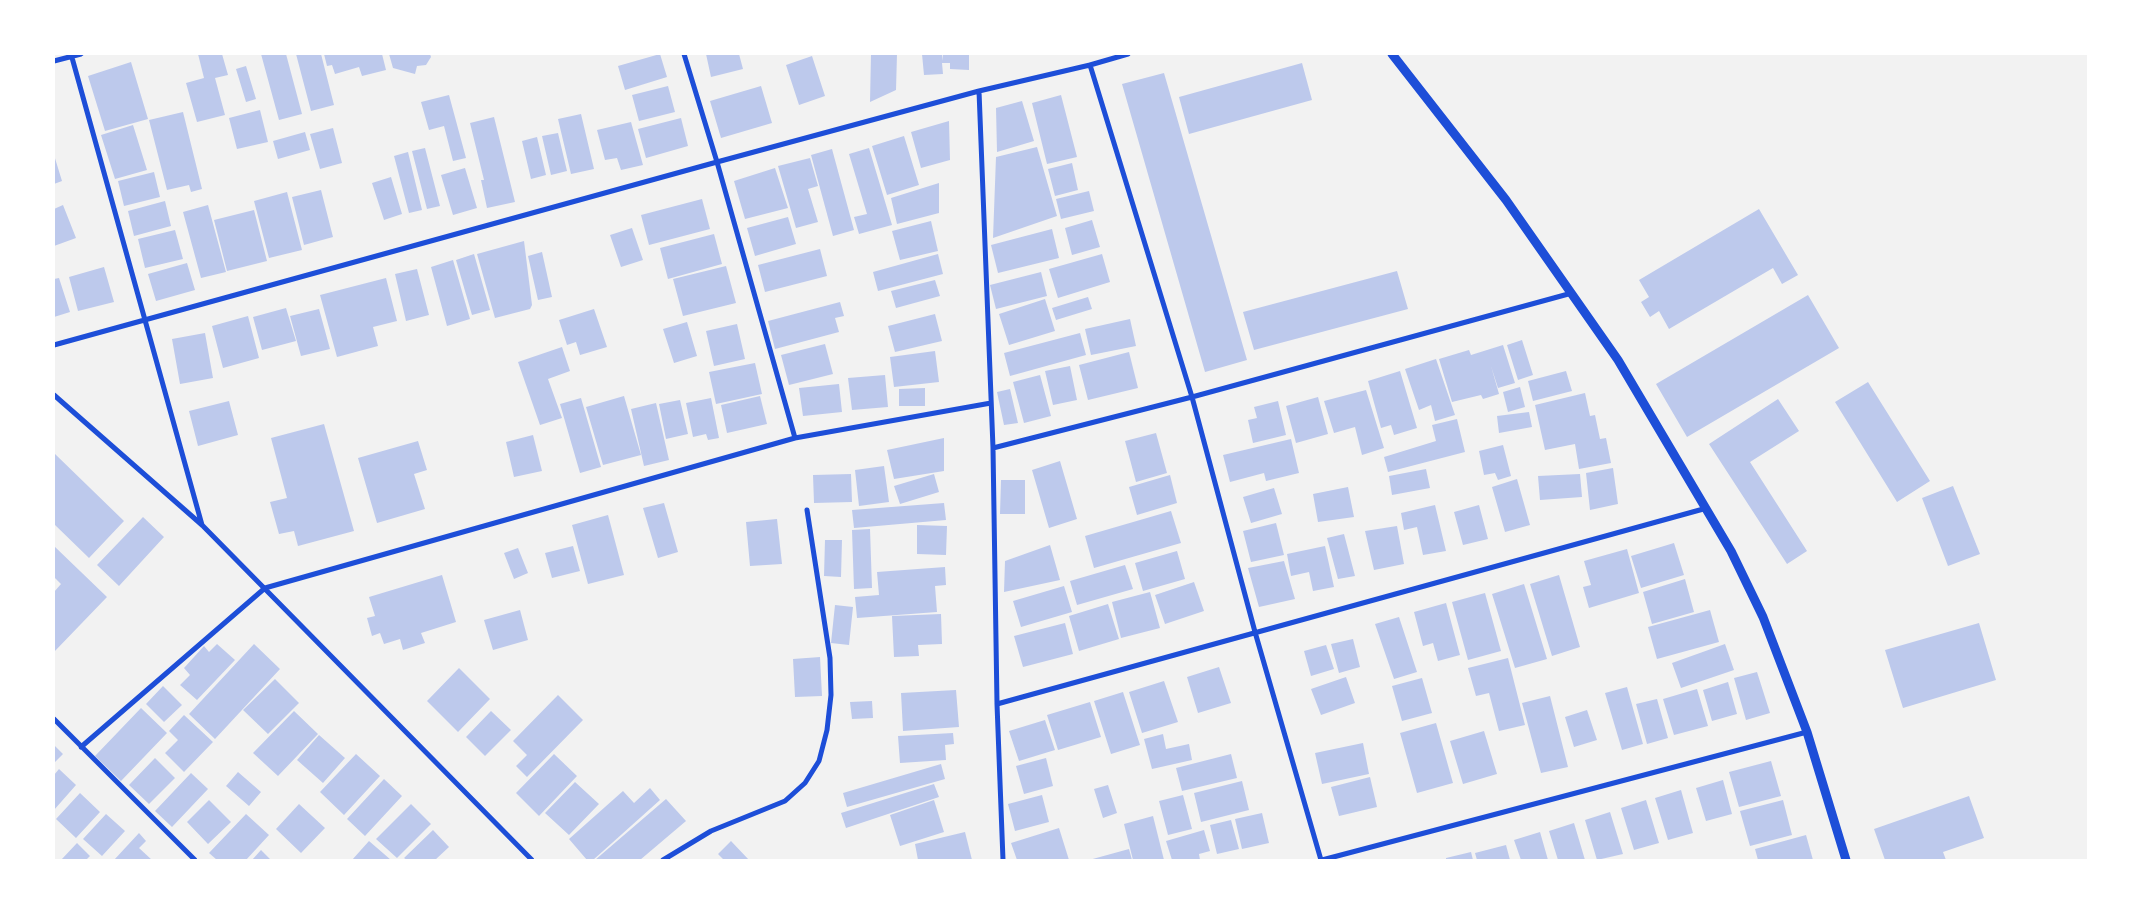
<!DOCTYPE html>
<html>
<head>
<meta charset="utf-8">
<style>
	body { margin:0 }
	#map { position:relative; width:2142px; height:914px; overflow:hidden; background:#f2f2f2; font-family:"Crimson Pro",serif }
	canvas { display:block }
	.frame { position:absolute; inset:0; border:55px solid #fff; pointer-events:none }
</style>
</head>
<body>
<div id="map">
<canvas width="2142" height="914"></canvas>
<div class="frame"></div>
</div>
<script>
const c = document.querySelector('canvas').getContext('2d');
c.lineJoin = 'round';
function fillPath(path, color) { c.fillStyle = color; c.fill(path, 'evenodd'); }
const toPath = rows => new Path2D(rows.map(r => 'M' + r).join(''));
function strokePath(path, color, width, dash) { c.strokeStyle = color; c.lineWidth = width; c.lineCap = dash ? 'butt' : 'round'; c.setLineDash(dash || []); c.stroke(path); }
fillPath(toPath([
	[198,54,222,54,228,75,215,78,225,115,197,122,186,83,204,78],
	[261,54,286,54,302,114,279,120],
	[296,54,321,54,334,105,311,111],
	[324,54,382,54,386,70,362,76,359,67,335,74,332,65,327,66],
	[389,54,430,54,431,57,426,65,417,66,415,74,393,68],
	[660,54,667,77,625,90,618,66],
	[706,54,739,54,743,69,711,77],
	[871,54,897,54,896,90,870,102],
	[922,54,942,54,942,61,943,54,969,54,969,70,950,69,950,63,942,63,943,74,924,75],
	[812,56,825,96,799,105,786,65],
	[131,62,148,119,105,131,88,76],
	[1302,63,1312,100,1189,134,1179,97],
	[246,66,256,99,246,102,236,69],
	[1164,73,1247,360,1205,372,1122,84],
	[668,86,675,112,639,121,632,95],
	[761,86,772,123,721,138,710,101],
	[449,95,466,158,453,161,444,126,429,130,421,102],
	[1061,95,1077,157,1047,164,1032,103],
	[1022,101,1034,141,997,152,996,108],
	[260,110,268,142,237,149,229,118],
	[183,112,202,189,191,192,189,185,167,190,149,120],
	[581,114,594,169,571,174,558,119],
	[494,117,515,202,487,208,481,180,484,180,470,123],
	[681,118,688,146,646,158,638,129],
	[949,121,950,160,921,168,911,132],
	[631,122,643,165,621,170,617,158,605,160,597,130],
	[133,125,147,170,115,179,101,135],
	[333,128,342,163,320,169,310,134],
	[305,132,310,150,278,159,273,141],
	[558,133,567,171,551,175,542,136],
	[904,136,919,185,887,195,872,146],
	[537,137,546,175,531,179,522,141],
	[1037,147,1057,216,993,238,996,157],
	[425,148,440,206,427,209,412,151],
	[869,148,892,225,859,234,854,217,867,214,849,154],
	[832,149,854,230,833,236,811,155],
	[408,152,422,210,409,213,394,156],
	[54,155,62,181,54,184],
	[810,158,818,186,808,189,818,222,796,228,778,166],
	[1072,163,1078,190,1055,196,1048,169],
	[465,168,477,208,453,215,441,175],
	[775,168,788,208,745,219,734,181],
	[154,172,160,197,124,206,118,181],
	[391,177,402,214,384,220,372,183],
	[939,183,939,213,897,224,891,198],
	[321,190,333,237,304,245,292,197],
	[1089,191,1094,211,1061,219,1056,199],
	[287,192,302,250,269,258,254,201],
	[702,199,710,229,649,245,641,215],
	[165,201,171,226,134,236,128,211],
	[63,205,76,238,54,246,54,209],
	[208,205,226,272,201,278,183,212],
	[1759,209,1798,275,1782,284,1773,268,1669,329,1659,311,1650,317,1641,302,1649,297,1639,280],
	[254,210,267,261,227,271,214,220],
	[788,217,796,244,755,256,747,228],
	[1092,220,1100,247,1072,255,1065,228],
	[931,221,938,251,900,260,892,231],
	[632,228,643,260,621,267,610,235],
	[1052,229,1059,258,998,273,991,245],
	[175,230,183,259,145,268,138,239],
	[714,234,722,264,668,279,660,248],
	[524,241,532,305,530,309,495,318,477,254],
	[820,249,827,276,765,292,758,265],
	[542,252,552,297,538,300,528,256],
	[474,254,490,310,472,315,456,260],
	[938,254,943,274,878,291,873,272],
	[1102,254,1110,282,1058,298,1049,269],
	[453,260,470,319,447,326,431,267],
	[187,263,195,290,156,301,148,274],
	[726,266,736,303,683,316,673,279],
	[104,267,114,302,78,311,69,277],
	[417,269,429,315,406,321,395,274],
	[1397,271,1408,309,1254,350,1243,312],
	[1041,272,1047,296,996,309,990,285],
	[59,278,70,312,54,317,54,279],
	[386,278,397,321,373,327,378,346,337,357,320,295],
	[935,280,940,296,896,308,891,291],
	[1808,295,1839,348,1687,437,1656,384],
	[1088,297,1092,309,1056,320,1052,308],
	[1045,299,1055,331,1009,345,999,314],
	[840,302,844,316,835,318,839,332,775,349,768,321],
	[286,308,296,341,262,350,253,317],
	[319,309,330,349,301,356,290,316],
	[594,309,607,347,580,355,576,342,567,345,559,320],
	[935,314,942,341,895,352,888,326],
	[248,316,259,358,223,368,212,326],
	[1130,319,1136,346,1091,355,1085,329],
	[687,322,697,356,674,363,663,329],
	[737,324,745,359,714,366,706,331],
	[205,333,213,378,180,384,172,339],
	[1080,333,1086,355,1010,376,1004,353],
	[1522,340,1533,375,1518,380,1507,345],
	[825,344,833,374,789,385,781,355],
	[1503,345,1515,383,1498,388,1491,366,1499,394,1483,399,1481,395,1452,402,1439,359,1469,350,1471,355],
	[562,347,570,371,548,379,562,418,540,425,518,362],
	[935,351,939,382,894,387,890,357],
	[1129,352,1138,388,1088,400,1079,365],
	[1436,359,1455,415,1435,421,1431,405,1419,410,1405,369],
	[755,363,762,394,716,404,709,372],
	[1070,366,1077,400,1053,405,1045,371],
	[1400,371,1417,428,1394,435,1391,425,1381,428,1368,381],
	[1566,371,1572,391,1533,401,1528,381],
	[885,375,888,407,852,410,848,378],
	[1040,375,1051,416,1024,423,1013,382],
	[1868,382,1930,481,1897,502,1835,402],
	[839,384,842,412,803,416,799,388],
	[1520,387,1525,407,1508,412,1503,392],
	[925,388,925,406,899,406,899,389],
	[1010,389,1018,423,1004,425,997,392],
	[1366,390,1384,448,1362,455,1355,427,1334,433,1324,401],
	[1585,393,1590,416,1595,415,1600,439,1606,438,1611,463,1579,469,1575,444,1545,450,1535,405],
	[624,396,641,455,603,465,586,407],
	[760,396,767,424,727,433,721,405],
	[1318,397,1328,434,1296,443,1286,406],
	[581,398,601,467,580,473,560,404],
	[711,398,719,438,708,440,706,434,693,437,686,403],
	[1778,399,1799,431,1750,462,1807,551,1787,564,1709,444],
	[680,400,688,434,666,439,659,404],
	[229,401,238,435,198,446,189,411],
	[1278,401,1286,435,1253,443,1248,420,1257,418,1254,407],
	[656,403,669,460,644,466,631,409],
	[1529,412,1532,427,1499,433,1497,416],
	[1457,419,1465,452,1388,472,1384,457,1436,441,1432,425],
	[324,424,354,531,298,546,294,531,279,534,270,502,287,498,271,438],
	[1156,433,1167,473,1136,482,1125,441],
	[533,435,542,471,514,477,506,442],
	[944,438,944,471,894,479,887,450],
	[1291,439,1299,473,1266,481,1264,473,1230,482,1223,455],
	[418,441,427,470,414,474,425,509,377,523,358,458],
	[1503,445,1511,476,1498,480,1495,473,1484,475,1479,451],
	[54,453,124,521,89,558,54,524],
	[1060,461,1077,519,1049,528,1032,470],
	[884,466,889,502,859,506,855,470],
	[1613,468,1618,504,1590,510,1586,473],
	[1426,469,1430,488,1392,495,1389,476],
	[851,474,852,502,814,503,813,475],
	[934,474,939,492,900,504,894,486],
	[1580,474,1582,497,1540,500,1538,476],
	[1170,475,1177,503,1137,515,1129,487],
	[1517,479,1530,525,1505,532,1492,487],
	[1001,480,1025,480,1025,514,1000,514],
	[1953,486,1980,554,1948,566,1922,498],
	[1348,487,1354,517,1318,522,1313,494],
	[1274,488,1282,514,1251,523,1243,497],
	[664,503,678,552,658,558,643,508],
	[944,503,946,520,854,528,852,510],
	[1435,505,1446,551,1423,555,1417,527,1404,530,1401,513],
	[1479,505,1488,539,1463,545,1454,512],
	[1171,511,1181,543,1094,568,1085,536],
	[608,515,624,575,588,584,572,525],
	[143,517,164,537,119,586,97,565],
	[777,519,782,564,750,566,746,522],
	[1276,523,1284,555,1251,562,1243,531],
	[917,525,947,526,946,555,917,554],
	[1397,526,1404,564,1374,570,1365,531],
	[870,529,872,588,854,589,852,530],
	[1344,534,1355,576,1338,579,1327,538],
	[825,540,842,540,841,577,824,576],
	[1674,543,1684,575,1641,588,1631,556],
	[1050,545,1060,580,1004,592,1005,561],
	[54,546,107,597,54,652,54,592,61,584,54,577],
	[573,546,580,571,552,578,545,553],
	[1325,546,1334,587,1313,591,1309,572,1291,576,1287,554],
	[518,548,528,573,514,579,504,553],
	[1627,549,1639,593,1589,608,1583,587,1591,585,1584,561],
	[1177,551,1185,579,1143,591,1135,563],
	[1284,561,1295,599,1259,607,1248,568],
	[1125,565,1133,589,1077,605,1070,581],
	[945,567,946,585,935,586,937,612,857,618,855,597,879,595,877,572],
	[442,575,456,622,421,633,425,643,403,650,400,639,384,644,380,633,372,636,367,618,375,616,369,597],
	[1559,575,1580,647,1552,656,1530,584],
	[1685,579,1694,612,1652,624,1643,592],
	[1194,582,1204,611,1165,624,1155,595],
	[1524,584,1547,659,1515,668,1492,594],
	[1064,586,1072,612,1021,627,1013,601],
	[1150,592,1160,628,1121,638,1112,602],
	[1485,593,1501,651,1468,660,1452,602],
	[1446,603,1460,655,1438,661,1433,643,1423,646,1414,612],
	[1108,604,1119,639,1079,651,1069,616],
	[835,605,853,607,849,645,831,643],
	[520,610,528,640,493,650,484,620],
	[1710,610,1719,642,1657,659,1648,627],
	[941,614,942,644,918,645,919,656,894,657,892,616],
	[1399,617,1417,672,1394,679,1375,624],
	[1065,623,1073,654,1023,667,1014,636],
	[1979,623,1996,680,1903,708,1885,650],
	[1353,639,1360,667,1339,673,1331,644],
	[217,644,235,660,197,700,180,685,190,675,184,668,204,646,209,652],
	[254,644,280,669,215,739,189,714],
	[1725,644,1734,670,1681,688,1672,663],
	[1326,645,1334,669,1311,676,1304,651],
	[820,657,822,696,795,697,793,659],
	[1508,658,1525,725,1499,731,1489,693,1476,696,1468,668],
	[1219,667,1231,703,1198,713,1187,677],
	[459,668,490,699,458,732,427,701],
	[1757,672,1770,713,1746,720,1734,678],
	[1346,677,1355,703,1321,715,1311,689],
	[1422,678,1432,713,1402,721,1392,686],
	[275,679,299,703,268,734,243,710],
	[1164,681,1178,722,1142,733,1129,692],
	[1728,682,1737,714,1712,721,1703,690],
	[163,686,182,705,164,722,146,704],
	[1627,687,1643,744,1622,750,1605,693],
	[1697,689,1708,726,1674,735,1663,699],
	[956,690,959,727,903,731,901,693],
	[1123,692,1140,745,1111,754,1094,701],
	[558,695,583,720,527,777,516,766,527,755,513,741],
	[1550,696,1568,767,1541,773,1522,703],
	[1657,699,1668,738,1647,744,1636,704],
	[872,701,873,718,852,719,850,702],
	[1090,702,1101,737,1058,750,1047,715],
	[141,708,167,733,121,781,95,756],
	[1587,710,1597,740,1574,747,1565,717],
	[294,711,318,734,278,776,253,753],
	[491,711,511,730,485,756,466,737],
	[184,715,213,742,184,772,165,753,178,740,169,731],
	[1045,720,1055,750,1019,761,1009,731],
	[1436,723,1453,783,1417,793,1400,733],
	[1484,731,1497,774,1463,784,1450,741],
	[953,733,954,744,945,745,946,760,900,763,898,736],
	[1163,734,1166,749,1189,744,1192,760,1152,769,1144,739],
	[319,735,345,758,323,783,297,760],
	[1363,743,1369,774,1322,784,1315,753],
	[54,745,63,754,54,763],
	[356,754,380,776,344,815,320,792],
	[554,754,577,776,539,816,516,793],
	[1231,754,1237,778,1182,791,1176,768],
	[155,758,175,778,149,804,129,785],
	[1046,758,1053,786,1024,794,1016,766],
	[1771,761,1781,796,1739,807,1729,772],
	[941,764,945,779,847,807,843,793],
	[59,769,76,785,54,810,54,775],
	[238,772,261,792,249,806,226,786],
	[191,773,208,789,172,827,155,811],
	[1370,777,1377,807,1339,816,1331,787],
	[384,779,402,796,365,836,347,819],
	[1723,780,1732,814,1706,821,1696,788],
	[1242,781,1249,810,1201,822,1194,793],
	[575,782,599,804,569,835,545,813],
	[934,784,939,797,846,828,841,813],
	[1108,785,1117,813,1103,818,1094,789],
	[650,788,660,800,593,860,587,860,569,839,623,791,634,803],
	[1681,790,1693,833,1668,840,1655,798],
	[80,793,100,812,76,838,56,819],
	[1042,795,1049,822,1015,831,1008,804],
	[1183,795,1192,829,1168,835,1159,801],
	[1969,796,1984,838,1943,852,1946,860,1885,860,1874,829],
	[666,799,686,821,640,860,595,860],
	[209,800,231,822,208,844,187,822],
	[934,800,944,832,900,846,890,815],
	[1646,800,1659,843,1634,850,1621,808],
	[1783,800,1792,835,1750,846,1740,811],
	[299,804,325,828,301,853,276,829],
	[411,804,431,824,397,858,376,839],
	[1610,812,1623,854,1597,860,1585,820],
	[1262,813,1269,843,1242,849,1235,819],
	[106,814,125,831,102,856,83,839],
	[246,814,269,835,246,860,217,860,209,853],
	[1153,816,1164,860,1133,860,1124,824],
	[1231,820,1239,849,1217,854,1210,825],
	[1574,823,1585,860,1558,860,1549,831],
	[1059,828,1069,860,1017,860,1011,843],
	[433,830,449,847,435,860,407,860,404,858],
	[1204,830,1210,851,1199,854,1200,860,1172,860,1166,841],
	[965,832,972,860,918,860,915,844],
	[1540,832,1548,860,1521,860,1514,840],
	[139,833,146,841,139,848,152,860,114,860],
	[1806,835,1813,860,1758,860,1755,849],
	[369,841,391,860,352,860],
	[731,841,749,860,724,860,718,854],
	[77,843,90,856,86,860,61,860],
	[1506,845,1510,860,1477,860,1475,853],
	[1129,849,1132,860,1089,860],
	[261,850,271,860,252,860],
	[1471,852,1473,860,1446,860,1446,858]
]), '#bdc9ec');
strokePath(toPath([
	[71,54,202,525],
	[684,54,717,162,795,438],
	[54,61,81,54],
	[1090,65,1192,397,1255,632,1321,860],
	[979,91,993,448,997,704,1003,860],
	[54,345,717,162,979,91,1090,65,1128,54],
	[54,395,202,525,532,860],
	[993,448,1192,397,1572,293],
	[997,704,1707,508],
	[54,719,195,860],
	[81,747,265,588,795,438,991,403],
	[663,860,711,831,785,801,805,783,819,761,827,730,831,695,830,658,807,510],
	[1322,860,1807,732]
]), '#1d4ed8', 5);
strokePath(toPath([
	[1392,54,1506,200,1618,360,1731,551,1763,617,1807,732,1846,860]
]), '#1d4ed8', 9);
</script>
</body>
</html>
